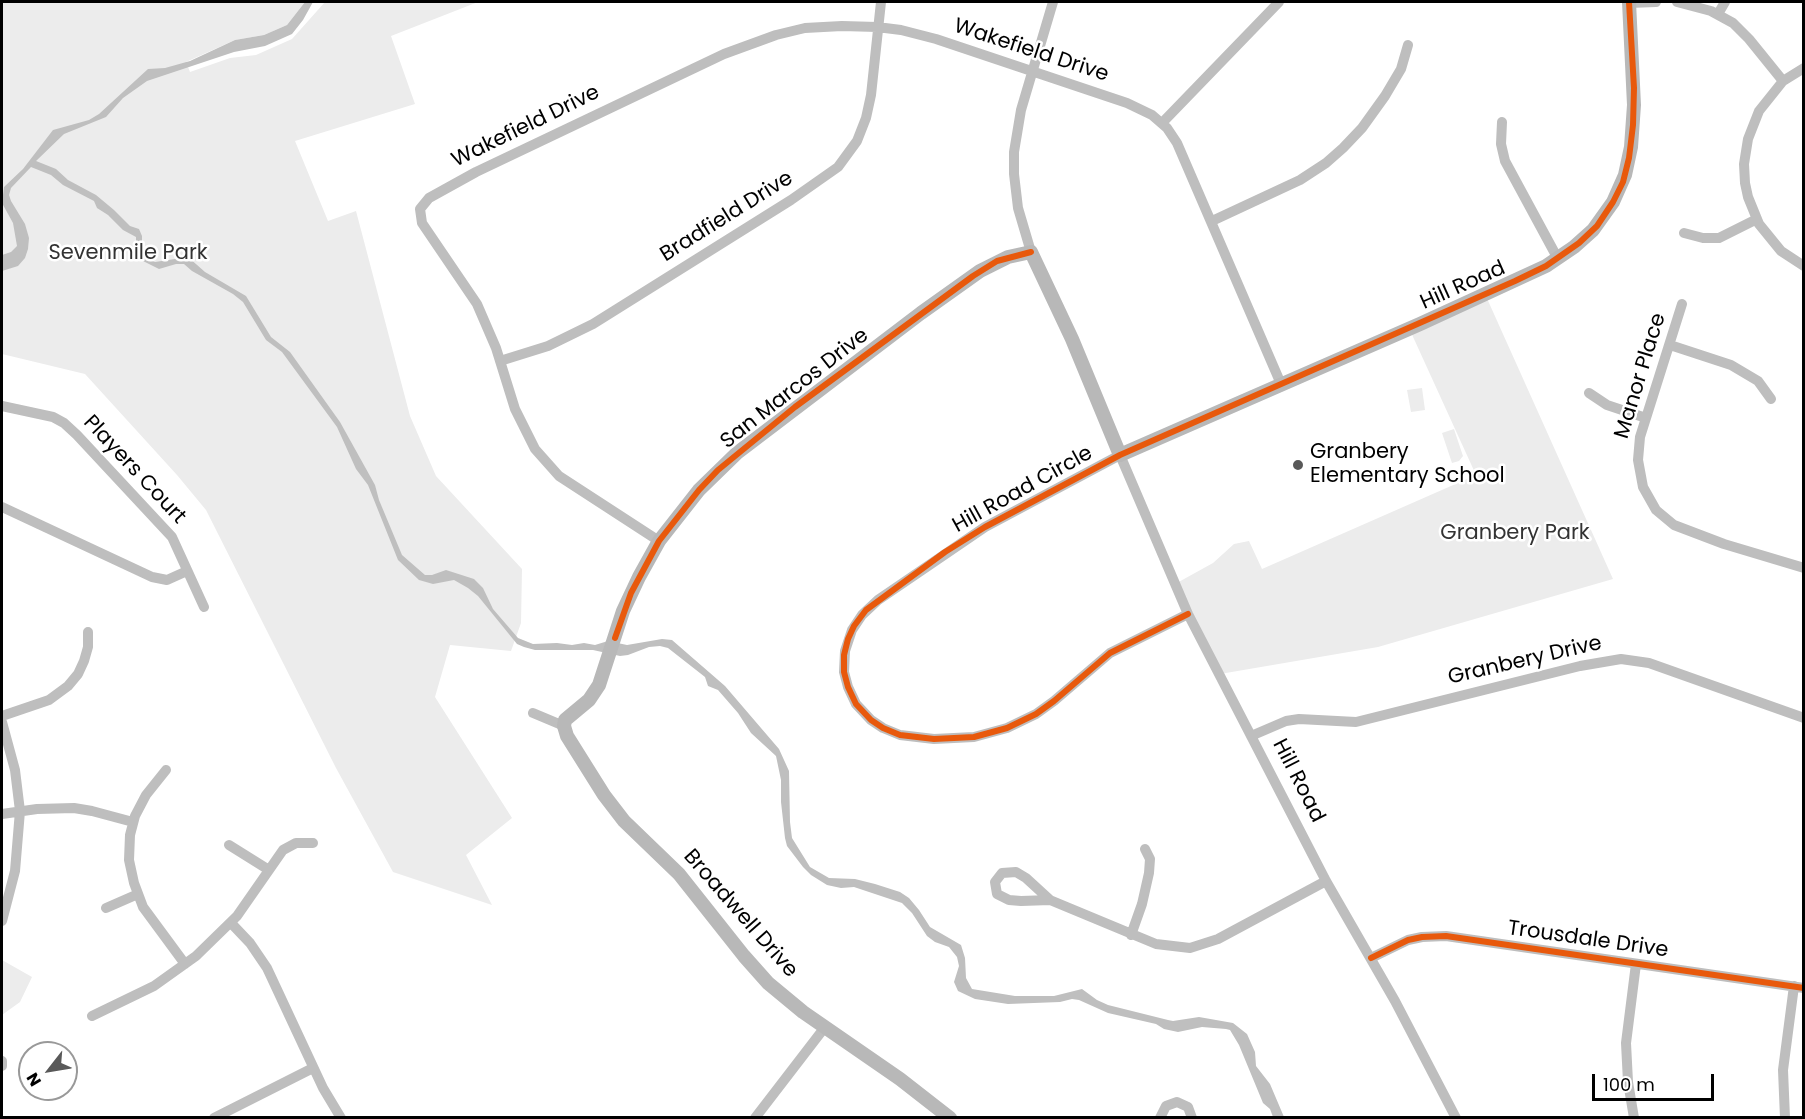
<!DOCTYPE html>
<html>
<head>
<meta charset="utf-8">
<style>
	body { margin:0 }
	#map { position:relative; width:1805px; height:1119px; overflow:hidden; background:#fff; font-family:Poppins,sans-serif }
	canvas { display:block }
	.frame { position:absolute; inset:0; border:3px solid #000; pointer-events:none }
	.north { position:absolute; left:18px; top:1041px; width:60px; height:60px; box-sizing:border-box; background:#fff; border:2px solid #999; border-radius:50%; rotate:239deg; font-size:16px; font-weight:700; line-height:24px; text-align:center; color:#000 }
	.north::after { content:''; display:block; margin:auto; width:21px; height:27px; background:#595959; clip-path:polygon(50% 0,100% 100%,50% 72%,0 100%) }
	.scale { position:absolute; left:1592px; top:1074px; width:122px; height:27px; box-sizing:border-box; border:3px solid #000; border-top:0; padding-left:8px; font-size:18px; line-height:21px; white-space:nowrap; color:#000; -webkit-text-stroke:4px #fff; paint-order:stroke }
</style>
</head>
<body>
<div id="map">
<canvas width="1805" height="1119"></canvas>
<div class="frame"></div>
<div class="north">N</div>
<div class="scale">100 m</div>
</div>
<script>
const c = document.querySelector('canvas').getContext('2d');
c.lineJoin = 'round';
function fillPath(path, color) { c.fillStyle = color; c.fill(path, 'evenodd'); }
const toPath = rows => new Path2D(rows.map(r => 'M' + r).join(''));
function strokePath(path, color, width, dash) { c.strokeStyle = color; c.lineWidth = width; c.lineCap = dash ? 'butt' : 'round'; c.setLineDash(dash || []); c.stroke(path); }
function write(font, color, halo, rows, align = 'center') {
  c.font = font + ' Poppins,sans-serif'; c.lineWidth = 5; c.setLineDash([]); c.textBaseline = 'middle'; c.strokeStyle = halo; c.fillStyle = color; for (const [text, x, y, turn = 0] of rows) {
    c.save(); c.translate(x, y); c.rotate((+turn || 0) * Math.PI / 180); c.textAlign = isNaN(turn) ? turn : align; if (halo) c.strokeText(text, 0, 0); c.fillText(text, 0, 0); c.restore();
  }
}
fillPath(toPath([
	[2,2,305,2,287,25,264,35,235,40,186,62,190,72,230,58,256,55,292,39,325,2,478,2,391,36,415,104,295,141,328,221,356,211,410,416,436,476,522,569,521,623,511,651,450,645,435,697,512,818,466,855,492,905,393,872,336,768,206,510,177,475,85,374,2,354],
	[1485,294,1613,579,1378,647,1220,674,1175,584,1213,563,1234,544,1249,541,1262,569,1476,475,1409,328],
	[1422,388,1425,410,1411,412,1407,390],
	[1454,429,1463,456,1459,461,1452,463,1442,433],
	[2,960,32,977,20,1002,2,1015]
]), '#ececec');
fillPath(toPath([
	[305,2,313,2,303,20,292,34,265,46,234,52,147,81,123,98,106,117,64,134,36,161,56,169,68,180,96,195,114,210,130,226,139,229,142,236,142,251,146,258,155,262,188,257,205,272,246,296,271,337,290,352,340,422,375,485,379,500,402,555,425,575,432,575,446,570,474,579,483,588,493,609,518,638,533,644,557,643,572,645,584,643,595,645,608,641,627,645,662,639,672,640,725,686,779,749,789,771,790,822,792,838,810,867,829,878,855,879,875,884,900,892,909,898,919,910,930,927,961,945,965,958,966,978,972,989,1015,996,1054,996,1082,989,1097,1000,1108,1005,1168,1020,1173,1021,1199,1017,1233,1023,1247,1034,1255,1052,1256,1066,1270,1084,1284,1117,1273,1117,1270,1109,1263,1103,1239,1045,1230,1030,1226,1029,1202,1027,1178,1032,1164,1029,1156,1024,1108,1013,1079,1000,1072,999,1060,1002,1008,1004,975,999,958,991,954,982,959,966,957,957,949,947,935,942,927,936,912,913,902,903,854,887,841,888,827,885,811,875,803,867,787,846,785,838,781,802,781,780,776,756,751,733,738,713,718,690,708,686,705,677,668,648,660,646,649,647,628,655,620,656,593,650,535,650,524,647,517,644,478,596,468,588,454,580,433,584,419,580,398,560,368,485,356,469,337,427,282,352,266,340,243,302,233,294,192,271,184,264,176,264,159,269,139,259,136,255,136,237,123,230,108,215,97,208,94,201,63,185,51,175,31,167,11,188,9,195,11,201,25,224,29,238,28,249,25,258,18,266,2,271,2,255,11,252,17,246,13,223,2,203,4,187,23,169,53,130,89,120,99,114,148,69,165,68,190,61,235,40,264,35,287,25]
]), '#bfbfbf');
strokePath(toPath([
	[1677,2,1711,11,1733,23,1749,39,1783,81],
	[1629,3,1656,2],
	[1718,14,1725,2],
	[1804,68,1783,81,1759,111,1748,139,1744,164,1745,183,1748,197,1759,224,1781,251,1804,266],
	[1502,122,1501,144,1505,161,1558,259],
	[1162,123,1279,2],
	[1212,221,1300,180,1326,163,1343,148,1362,128,1385,96,1401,69,1408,45],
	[1684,233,1703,238,1719,238,1757,219],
	[1031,252,1018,208,1014,174,1014,152,1021,110,1053,2],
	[1682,304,1640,437,1638,460,1643,487,1656,510,1674,525,1724,544,1804,568],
	[1670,345,1731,365,1758,381,1771,399],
	[500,361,548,346,593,324,791,200,838,167,857,141,866,118,871,95,881,2],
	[1589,393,1607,405,1646,418],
	[2,406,53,417,64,423,77,435,172,537,204,607],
	[2,507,152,577,167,580,187,571],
	[659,541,559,476,535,449,515,409,496,348,477,304,422,223,420,209,429,198,476,172,724,54,776,35,805,28,842,26,877,27,901,30,936,39,1127,103,1152,115,1167,128,1177,143,1281,384],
	[1188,614,1110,653,1054,701,1036,714,1007,728,974,737,934,739,900,735,883,728,871,720,856,704,848,687,844,672,845,651,852,630,862,615,878,600,985,527,1120,455,1188,614,1326,881,1395,1001,1456,1118],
	[533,713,564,726],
	[2,716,49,700,68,686,78,674,84,661,88,647,88,632],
	[2,722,15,770,20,811,15,871,2,921],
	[1251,736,1286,721,1299,719,1356,722,1580,666,1621,659,1649,663,1804,718],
	[166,770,146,795,135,816,130,835,129,860,134,883,143,907,185,964],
	[2,814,37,809,74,808,92,811,133,822],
	[229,845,269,870],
	[1050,900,1021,901,1009,900,997,894,995,882,1002,873,1016,872,1026,878,1050,900,1156,944,1190,948,1218,939,1326,881],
	[106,908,138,894],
	[231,923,250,943,267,968,323,1088,341,1118],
	[1131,935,1142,904,1149,873,1150,859,1145,849],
	[1371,958,1408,940,1422,937,1446,936,1804,988],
	[92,1016,154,986,196,956,237,916,283,850,296,843,313,843],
	[2,1061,2,1066],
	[214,1118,313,1068],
	[755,1118,825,1027],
	[1160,1118,1166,1106,1177,1102,1188,1107,1192,1118],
	[1634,1118,1628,1082,1626,1043,1636,964],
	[1785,1118,1783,1070,1794,986]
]), '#bebebe', 10);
strokePath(toPath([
	[950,1118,900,1079,803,1012,768,983,744,956,679,874,624,821,604,795,567,736,564,726,565,720,589,700,599,685,623,611,639,577,659,541,699,490,737,453,921,313,980,271,1008,257,1031,252,1072,339,1120,455,1420,324,1546,266,1574,247,1593,230,1613,202,1625,175,1631,147,1634,105,1629,2]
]), '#b8b8b8', 14);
strokePath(toPath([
	[1188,614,1110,653,1054,701,1036,714,1007,728,974,737,934,739,900,735,883,728,871,720,856,704,848,687,844,672,844,655,848,639,854,626,866,610,945,552,985,527,1120,455,1515,281,1546,266,1579,243,1597,226,1613,202,1623,182,1629,158,1633,125,1634,88,1629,2],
	[615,638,631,593,659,541,699,490,718,470,795,407,973,276,997,261,1031,252],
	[1371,958,1408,940,1422,937,1446,936,1804,988]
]), '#e8590c', 6);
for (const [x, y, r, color] of [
	[1298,465,6,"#595959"]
]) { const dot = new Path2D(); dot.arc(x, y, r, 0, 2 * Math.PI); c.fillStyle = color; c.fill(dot); strokePath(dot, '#fff', 2); }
write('21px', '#000', '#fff', [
	["Wakefield Drive",1031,51,18],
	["Wakefield Drive",526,127,-26],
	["Bradfield Drive",727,217,-32],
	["Hill Road",1463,286,-24],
	["Manor Place",1641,376,-73],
	["San Marcos Drive",795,389,-38],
	["Players Court",134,470,47],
	["Hill Road Circle",1023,490,-29],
	["Granbery Drive",1525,661,-13],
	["Hill Road",1298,781,63],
	["Broadwell Drive",740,914,49],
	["Trousdale Drive",1588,940,8]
]);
write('21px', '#333', '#fff', [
	["Sevenmile Park",128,254],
	["Granbery Park",1515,534]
]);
write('21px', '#000', '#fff', [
	["Granbery",1310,453],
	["Elementary School",1310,477]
], 'left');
</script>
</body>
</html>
